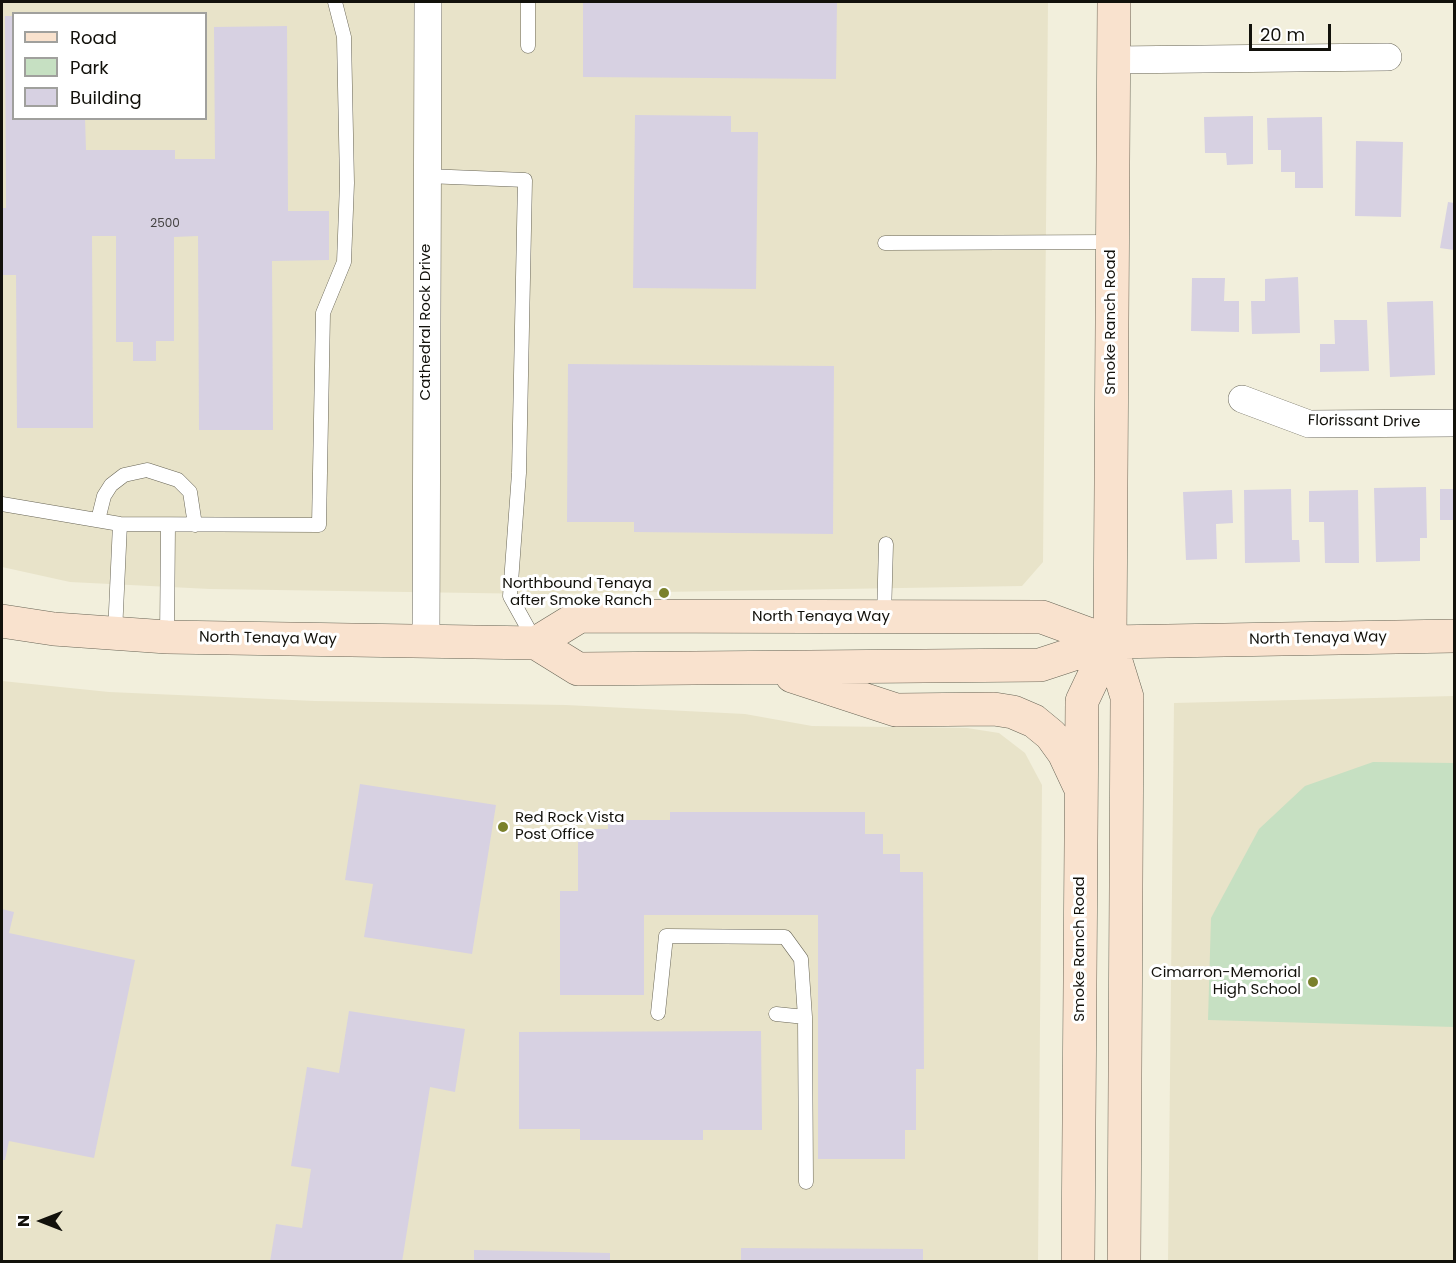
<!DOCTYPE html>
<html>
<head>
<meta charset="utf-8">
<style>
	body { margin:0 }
	#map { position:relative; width:1456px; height:1263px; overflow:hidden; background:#f2efdc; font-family:Poppins,sans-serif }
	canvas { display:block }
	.frame { position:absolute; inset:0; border:3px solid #12110b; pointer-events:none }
	.legend { position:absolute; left:12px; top:12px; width:195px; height:108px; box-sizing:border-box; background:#fff; border:2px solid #a0a09d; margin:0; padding:8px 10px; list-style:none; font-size:18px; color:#12110b }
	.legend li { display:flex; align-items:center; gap:12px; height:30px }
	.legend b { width:30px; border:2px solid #a0a09d }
	.north { position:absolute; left:12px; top:1191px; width:60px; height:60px; -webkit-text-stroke:4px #fff; paint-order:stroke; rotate:270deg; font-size:16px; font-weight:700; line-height:24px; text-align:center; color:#12110b }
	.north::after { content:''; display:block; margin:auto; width:21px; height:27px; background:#12110b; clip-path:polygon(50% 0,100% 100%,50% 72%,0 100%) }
	.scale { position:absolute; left:1249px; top:24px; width:82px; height:27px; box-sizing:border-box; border:3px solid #12110b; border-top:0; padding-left:8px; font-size:18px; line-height:21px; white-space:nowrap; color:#12110b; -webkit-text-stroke:4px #fff; paint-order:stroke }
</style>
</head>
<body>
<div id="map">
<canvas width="1456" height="1263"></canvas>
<div class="frame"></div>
<ul class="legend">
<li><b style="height:8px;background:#f9e2ce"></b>Road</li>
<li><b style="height:16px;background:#c6e0c2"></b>Park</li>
<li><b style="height:16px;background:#d7d1e2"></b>Building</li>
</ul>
<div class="north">N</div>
<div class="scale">20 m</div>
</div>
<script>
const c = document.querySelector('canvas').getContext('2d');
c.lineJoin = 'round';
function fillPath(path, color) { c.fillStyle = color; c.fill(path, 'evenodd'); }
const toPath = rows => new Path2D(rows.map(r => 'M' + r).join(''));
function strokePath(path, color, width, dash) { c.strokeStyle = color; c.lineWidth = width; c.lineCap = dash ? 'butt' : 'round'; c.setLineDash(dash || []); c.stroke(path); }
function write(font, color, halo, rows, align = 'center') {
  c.font = font + ' Poppins,sans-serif'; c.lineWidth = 6; c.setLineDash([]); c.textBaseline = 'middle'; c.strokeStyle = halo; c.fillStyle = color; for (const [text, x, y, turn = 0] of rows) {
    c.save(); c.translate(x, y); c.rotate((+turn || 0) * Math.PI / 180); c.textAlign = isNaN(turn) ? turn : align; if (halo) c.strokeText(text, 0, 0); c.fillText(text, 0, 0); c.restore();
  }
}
fillPath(toPath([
	[2,2,1048,2,1043,562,1022,586,540,594,210,589,70,582,2,567],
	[14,14,206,14,206,118,14,118],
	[2,681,109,692,315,701,566,705,745,714,812,726,967,728,999,733,1025,753,1042,785,1038,1261,2,1261],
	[1454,696,1454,1261,1168,1262,1174,703]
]), '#e8e3c9');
fillPath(toPath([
	[1373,762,1454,763,1454,1027,1208,1020,1211,918,1259,829,1305,786]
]), '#c6e0c2');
fillPath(toPath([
	[583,2,837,2,836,79,583,77],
	[5,16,14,16,14,118,85,118,86,150,175,150,175,159,215,159,214,27,287,26,288,211,329,211,329,260,272,261,273,430,199,430,198,236,174,237,174,341,156,341,156,361,133,361,133,342,116,342,116,236,92,236,93,428,17,428,16,275,2,275,2,208,6,208],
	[635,115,731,116,731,132,758,132,756,289,633,288],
	[1253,116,1253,164,1227,165,1226,153,1205,153,1204,117],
	[1322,117,1323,188,1295,188,1295,172,1281,172,1281,150,1268,150,1267,118],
	[1356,141,1403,142,1401,217,1355,216],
	[1448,202,1454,203,1454,250,1440,248],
	[1298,277,1300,333,1252,334,1251,301,1265,301,1265,279],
	[1192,278,1225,278,1224,301,1239,301,1239,332,1191,331],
	[1433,301,1435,375,1390,377,1387,302],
	[1334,320,1367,320,1369,371,1320,372,1320,344,1335,344],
	[568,364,834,366,833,534,634,532,634,522,567,522],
	[1426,487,1427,538,1420,538,1420,561,1376,562,1374,488],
	[1291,489,1292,540,1299,540,1300,562,1245,563,1244,490],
	[1440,489,1454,489,1454,520,1440,520],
	[1232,490,1233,523,1216,524,1217,559,1186,560,1183,492],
	[1358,490,1359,563,1325,563,1324,522,1309,522,1309,491],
	[360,784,496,805,472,954,364,937,373,884,345,880],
	[670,812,865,812,865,834,883,834,883,854,900,854,900,872,923,872,924,1069,916,1069,916,1130,905,1130,905,1159,818,1159,818,915,644,915,644,995,560,995,560,891,578,891,578,829,608,829,608,820,670,820],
	[2,909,14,912,9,933,135,960,94,1158,9,1141,5,1160,2,1160],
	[349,1011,465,1029,455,1092,430,1087,402,1262,270,1262,276,1224,302,1228,311,1169,291,1166,307,1067,339,1073],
	[761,1031,762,1130,703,1130,703,1140,580,1140,580,1129,519,1129,519,1032],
	[741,1248,923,1249,923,1262,741,1262],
	[474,1250,610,1253,610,1262,474,1262]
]), '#d7d1e2');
const service = toPath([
	[528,46,528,2],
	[426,176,525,180,519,473,510,596,535,641],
	[885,243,1112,242],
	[2,504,120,524,319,525,323,313,344,262,347,183,344,37,335,2],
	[98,520,104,496,111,485,124,475,147,470,178,480,190,492,195,525],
	[884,617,886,544],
	[115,633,120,524],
	[167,637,168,525],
	[658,1013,666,936,785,937,801,959,805,1017],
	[776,1014,805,1017,806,1182]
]);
const minor = toPath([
	[1113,60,1388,57],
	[1242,399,1309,424,1454,423],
	[426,642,428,2]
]);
const secondary = toPath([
	[1114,2,1110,642,1127,697,1124,1262],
	[2,621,54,629,167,637,536,643,578,669,1040,665,1110,642,1454,636],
	[536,643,580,616,1042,617,1110,642],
	[792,676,896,710,994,709,1013,712,1034,721,1051,735,1064,753,1079,785],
	[1078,1262,1082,701,1110,642]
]);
strokePath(service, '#686556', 15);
strokePath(minor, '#686556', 28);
strokePath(secondary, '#686556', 34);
strokePath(service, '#fff', 14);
strokePath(minor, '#fff', 27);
strokePath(secondary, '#f9e2ce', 33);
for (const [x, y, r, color] of [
	[664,593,6,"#7a812c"],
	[503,827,6,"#7a812c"],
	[1313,982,6,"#7a812c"]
]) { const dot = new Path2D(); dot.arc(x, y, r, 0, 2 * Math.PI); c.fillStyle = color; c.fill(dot); strokePath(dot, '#fff', 2); }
write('12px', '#434141', null, [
	["2500",165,224]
]);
write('15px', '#12110b', '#fff', [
	["Cathedral Rock Drive",426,322,-90],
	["Smoke Ranch Road",1111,322,-90],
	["Florissant Drive",1364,422,1],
	["North Tenaya Way",821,617],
	["North Tenaya Way",268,639,1],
	["North Tenaya Way",1318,639,-1],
	["Smoke Ranch Road",1080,949,-90]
]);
write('15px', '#12110b', '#fff', [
	["Northbound Tenaya",652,584],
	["after Smoke Ranch",652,601],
	["Red Rock Vista",515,818,"left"],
	["Post Office",515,835,"left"],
	["Cimarron-Memorial",1301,973],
	["High School",1301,990]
], 'right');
</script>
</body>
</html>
